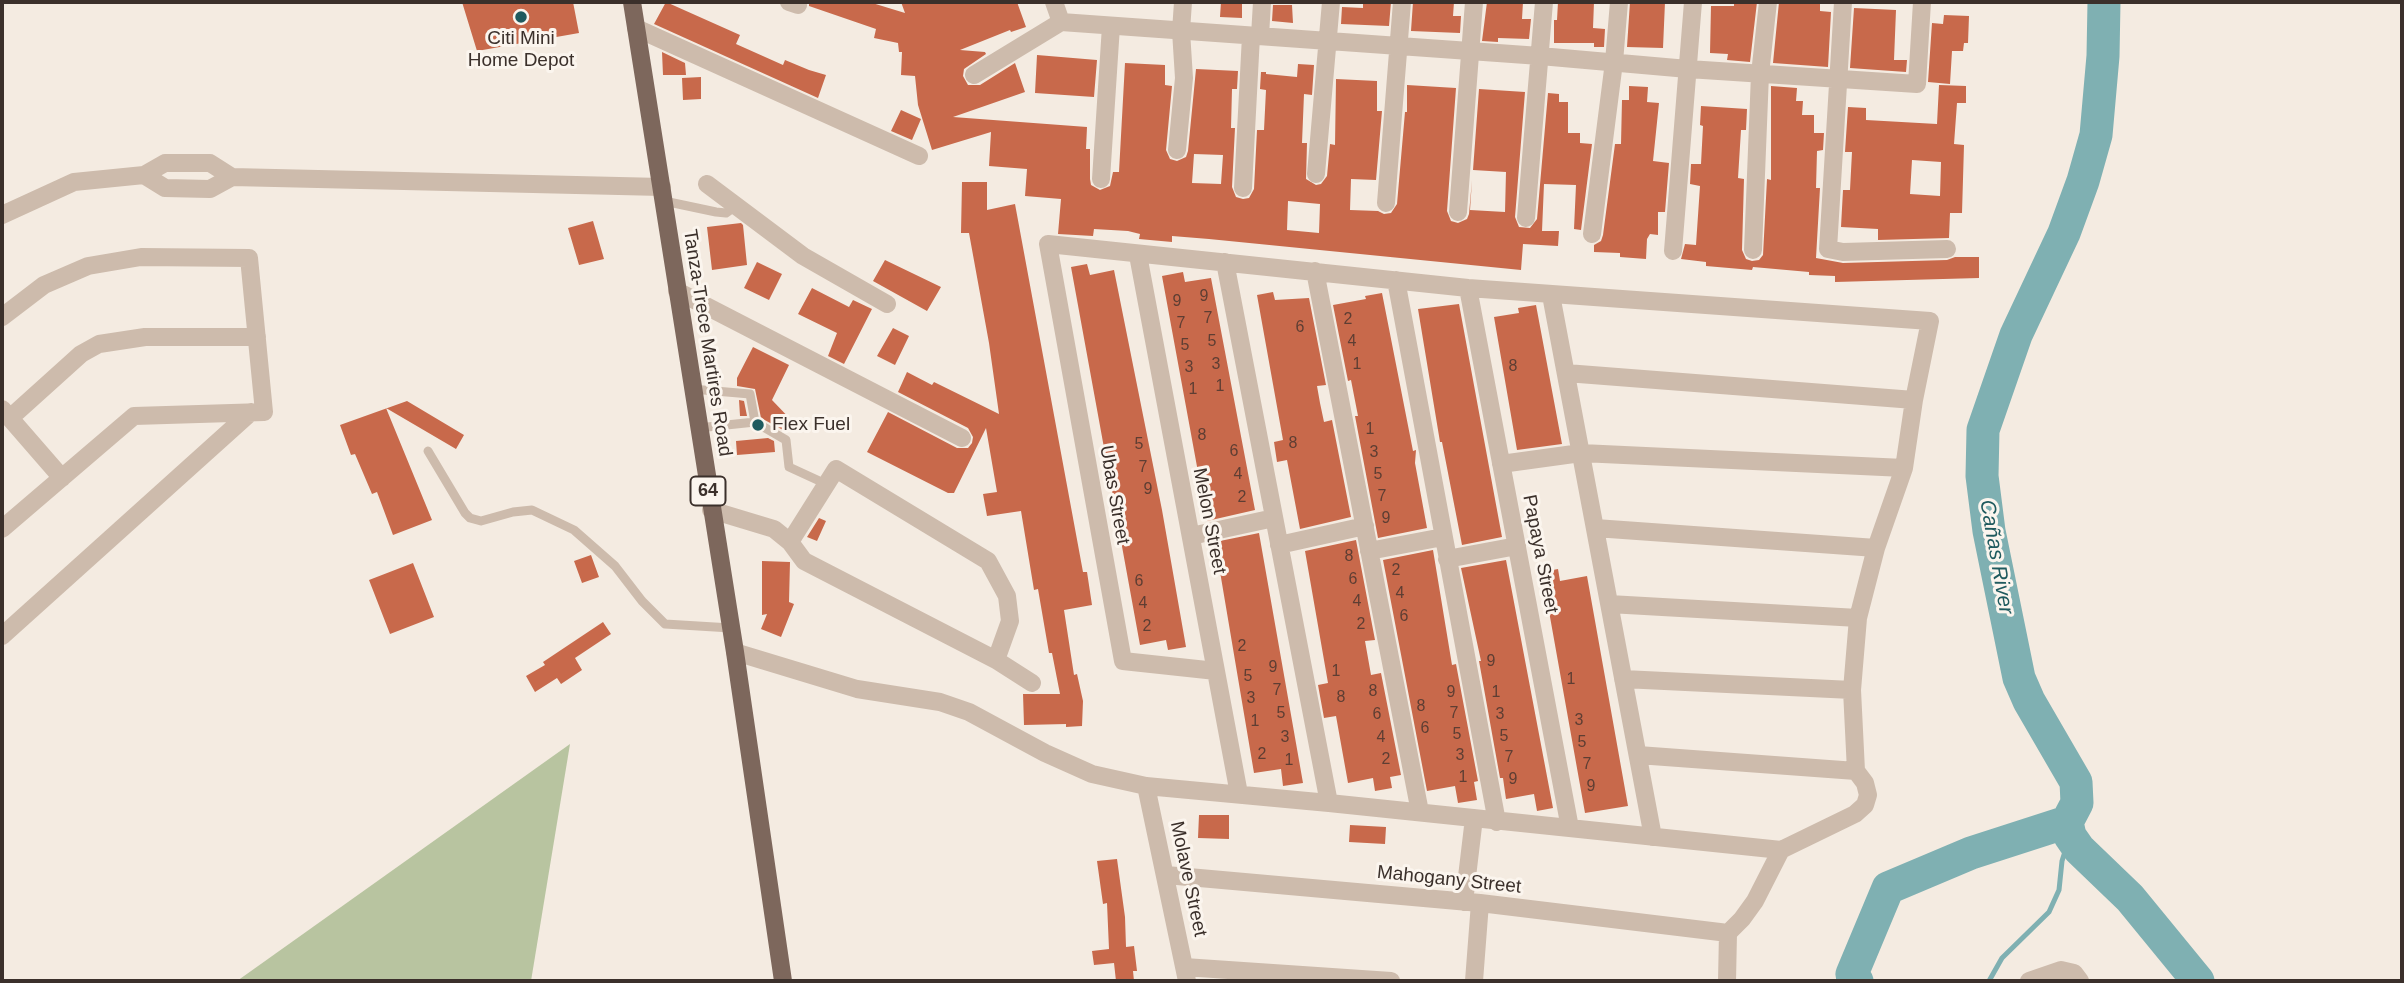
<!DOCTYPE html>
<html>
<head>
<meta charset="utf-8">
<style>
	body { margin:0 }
	#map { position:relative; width:2404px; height:983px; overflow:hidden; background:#f4ebe1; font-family:Helvetica,sans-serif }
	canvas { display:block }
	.frame { position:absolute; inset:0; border:4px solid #3b302b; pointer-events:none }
</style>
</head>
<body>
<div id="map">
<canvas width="2404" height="983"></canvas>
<div class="frame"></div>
</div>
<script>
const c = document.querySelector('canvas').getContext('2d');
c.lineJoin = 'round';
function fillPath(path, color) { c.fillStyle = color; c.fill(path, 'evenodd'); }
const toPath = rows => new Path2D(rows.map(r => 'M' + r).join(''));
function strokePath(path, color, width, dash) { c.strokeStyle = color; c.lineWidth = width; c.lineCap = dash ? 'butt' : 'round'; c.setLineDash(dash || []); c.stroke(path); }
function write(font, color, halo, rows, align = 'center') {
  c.font = font + ' Helvetica,sans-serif'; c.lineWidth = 6; c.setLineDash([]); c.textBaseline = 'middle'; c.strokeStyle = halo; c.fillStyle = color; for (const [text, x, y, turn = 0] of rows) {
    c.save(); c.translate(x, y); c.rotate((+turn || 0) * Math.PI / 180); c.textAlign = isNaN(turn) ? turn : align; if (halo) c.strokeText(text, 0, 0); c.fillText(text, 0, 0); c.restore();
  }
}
fillPath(toPath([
	[570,744,531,981,237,981]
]), '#b8c4a0');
strokePath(toPath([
	[1989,981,2002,958,2049,912,2059,890,2062,861,2070,836]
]), '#7fb0b2', 5);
strokePath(toPath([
	[2067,822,2070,836,2079,849,2130,898,2198,981],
	[1857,981,1852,974,1888,888,1971,853,2067,822,2077,803,2076,782,2029,701,2019,678,1989,531,1982,476,1983,430,2016,335,2064,233,2083,181,2096,135,2103,56,2104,2]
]), '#7fb0b2', 33);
fillPath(toPath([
	[462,2,573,2,579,33,477,51],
	[666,2,740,35,736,44,783,65,785,60,809,70,826,75,818,98,654,24],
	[809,2,869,2,905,13,901,2,1017,2,1026,27,1011,32,1010,30,960,50,985,52,986,54,964,69,963,76,968,85,980,85,1015,63,1025,92,953,117,1087,127,1086,149,1090,149,1090,179,1091,185,1100,190,1110,186,1113,172,1119,172,1125,63,1165,65,1165,85,1172,86,1166,150,1170,159,1177,161,1186,157,1188,151,1196,69,1238,71,1237,89,1232,89,1231,128,1235,128,1232,187,1236,197,1243,199,1249,198,1254,189,1257,130,1264,130,1266,90,1260,89,1261,72,1266,72,1266,74,1297,77,1298,64,1314,65,1312,95,1304,94,1302,143,1307,143,1306,179,1316,185,1321,184,1327,176,1330,144,1335,145,1336,79,1377,81,1377,111,1382,111,1376,180,1351,179,1350,210,1378,211,1384,214,1391,213,1397,204,1405,112,1407,112,1407,85,1456,88,1447,211,1451,221,1458,223,1467,219,1469,214,1472,180,1470,210,1505,212,1506,172,1473,170,1479,89,1525,92,1515,217,1519,227,1530,228,1537,219,1548,93,1559,94,1559,102,1568,102,1568,133,1580,133,1580,143,1592,144,1581,230,1574,229,1576,185,1544,184,1542,231,1559,231,1558,246,1523,244,1521,270,1209,239,1172,236,1172,242,1139,239,1140,234,1128,231,1094,229,1093,236,1058,234,1061,199,1025,196,1027,169,989,166,991,132,932,150,918,105,915,76,901,75,902,52,899,52,898,43,874,38,876,29,809,6],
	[1194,154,1223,155,1221,184,1192,183],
	[1288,201,1320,204,1319,233,1287,230],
	[1221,2,1242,3,1242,18,1220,17],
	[1363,2,1391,2,1389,26,1341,24,1342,7,1363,8],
	[1413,2,1454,2,1453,16,1461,16,1460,33,1411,31],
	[1487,2,1523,2,1522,19,1531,19,1529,39,1498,38,1498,42,1482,41],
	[1558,2,1594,2,1593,28,1605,29,1604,47,1594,47,1594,43,1554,43,1554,20,1557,20],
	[1630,2,1665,2,1663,48,1627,47],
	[1734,2,1757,2,1750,62,1727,60,1728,54,1710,53,1711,6,1734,6],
	[1779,2,1820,4,1820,11,1831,12,1828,67,1773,63],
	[1273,5,1292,5,1293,23,1272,21],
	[1854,8,1896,10,1894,60,1907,60,1906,72,1850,68],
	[1944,15,1969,16,1968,43,1964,43,1963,51,1952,51,1950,84,1928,82,1932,23,1943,24],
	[662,52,685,63,686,75,663,75],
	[1037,55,1097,60,1094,97,1035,93],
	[701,77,701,99,683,100,682,78],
	[1939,85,1966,86,1966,103,1957,103,1954,144,1964,145,1962,213,1950,213,1949,238,1878,240,1878,229,1841,227,1843,190,1850,190,1852,152,1845,152,1848,107,1866,108,1866,120,1937,124],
	[1912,160,1941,162,1940,196,1910,194],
	[1629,86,1648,87,1647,102,1659,103,1653,161,1669,163,1665,212,1658,212,1658,235,1650,234,1647,239,1646,259,1620,257,1620,253,1594,252,1594,245,1601,241,1603,235,1615,144,1621,144,1622,100,1629,100],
	[1771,86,1797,88,1796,101,1803,101,1802,115,1814,115,1814,133,1824,133,1823,150,1817,151,1816,188,1820,188,1816,258,1843,263,1947,260,1955,257,1979,257,1979,278,1835,282,1835,276,1809,275,1809,272,1753,267,1752,270,1706,266,1706,262,1681,259,1685,244,1696,245,1700,186,1690,184,1691,164,1701,164,1703,126,1700,125,1701,106,1747,109,1746,130,1741,130,1738,178,1744,179,1742,250,1746,259,1752,261,1759,260,1763,255,1767,179,1771,180],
	[901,110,921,119,912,140,891,131],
	[962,182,987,182,987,210,1015,204,1083,572,1087,572,1092,605,1064,610,1074,675,1077,674,1083,701,1082,726,1066,727,1066,724,1024,725,1023,694,1060,694,1052,653,1049,653,1038,589,1034,590,1021,511,987,516,983,494,997,492,986,428,954,493,948,493,867,452,888,412,957,448,968,448,972,443,973,437,968,428,898,392,907,372,932,385,934,382,999,414,989,343,969,233,961,233],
	[593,221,604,259,579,265,568,228],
	[741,223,743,225,747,265,712,270,707,227],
	[885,260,941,287,927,311,873,281],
	[757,262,782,274,769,300,744,288],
	[1087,264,1090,275,1114,270,1162,510,1186,647,1168,650,1166,640,1140,645,1071,267],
	[1183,272,1185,282,1211,278,1255,510,1207,521,1162,276],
	[812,288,849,307,853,300,872,309,844,364,828,356,837,333,798,314],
	[1273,292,1275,300,1309,298,1326,385,1317,386,1320,403,1324,422,1332,420,1351,517,1300,529,1287,460,1277,462,1274,442,1283,440,1257,295],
	[1382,293,1413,451,1416,450,1415,463,1427,528,1378,538,1355,416,1358,416,1351,380,1348,381,1333,305,1366,299,1365,296],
	[1459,304,1502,537,1462,545,1442,442,1440,442,1418,309],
	[1536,305,1562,444,1517,450,1494,317,1519,313,1518,308],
	[893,328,909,336,895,365,877,356],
	[753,347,789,365,772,400,795,424,783,430,761,418,755,389,737,386,737,378],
	[739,400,744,401,747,416,740,416],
	[407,401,464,435,456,449,386,408,432,520,393,535,377,492,372,494,355,454,351,455,340,425],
	[768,438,774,441,775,452,737,455,736,441],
	[819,518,826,521,817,541,807,537],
	[1259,533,1303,783,1283,786,1281,769,1254,773,1215,542],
	[1356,540,1375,640,1365,641,1371,675,1381,673,1401,775,1390,777,1392,788,1375,791,1373,778,1348,783,1336,716,1324,718,1318,685,1328,683,1305,551],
	[1433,550,1452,665,1456,664,1478,781,1474,782,1477,800,1458,803,1455,786,1427,791,1383,560],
	[591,555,599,577,582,583,574,561],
	[1506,560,1553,808,1537,811,1534,794,1506,799,1503,778,1500,778,1479,661,1481,661,1461,568],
	[762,561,790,562,789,602,794,604,781,637,761,629,767,614,762,615],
	[413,563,434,617,390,634,369,580],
	[1558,569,1560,581,1587,576,1628,806,1585,813,1542,572],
	[603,622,611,634,575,658,582,670,561,684,557,678,535,692,526,676,545,665,543,662],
	[1199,815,1229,815,1229,839,1198,838],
	[1350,825,1386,827,1385,844,1349,842],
	[1117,859,1125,917,1126,947,1134,946,1137,971,1133,971,1134,981,1116,981,1114,963,1094,965,1092,951,1109,949,1107,903,1103,904,1097,861]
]), '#c8694b');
strokePath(toPath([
	[664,201,716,212,726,213,737,205],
	[692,389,750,394,755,422,698,428],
	[755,422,786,440,789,467,826,484],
	[428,451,465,513,470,518,481,521,513,512,532,510,574,530,615,566,642,601,665,624,731,628]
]), '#cdbbac', 9);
strokePath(toPath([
	[789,2,798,5],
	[1054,2,1061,22],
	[1843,2,1828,249,1843,252,1947,249],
	[636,28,919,156],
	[1260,36,1262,2],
	[974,75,1061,22,1540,56,1688,69,1917,84,1922,2],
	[1177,150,1184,78,1181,31,1183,2],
	[1316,174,1331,2],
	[144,175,165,188,210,189,232,177,662,187],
	[1101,179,1111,26],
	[707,184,803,256,887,304],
	[1243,188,1251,36],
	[1386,203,1402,2],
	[1458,212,1474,2],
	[2,215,74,182,144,175,165,163,210,163,232,177],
	[1526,218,1544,2],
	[1592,234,1614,62,1619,2],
	[1753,250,1760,74,1768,2],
	[1673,251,1693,2],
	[1138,255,1239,794],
	[1225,262,1329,803],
	[1315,271,1420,812],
	[1396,280,1497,822],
	[1468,288,1570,828],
	[677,291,962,438],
	[1551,295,1653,837],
	[2,317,44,285,88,266,141,257,249,258,264,412,134,416,2,529],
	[1566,373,1914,400],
	[2,409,62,478],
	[10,418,81,354,99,344,145,337,257,337],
	[1501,464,1581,453,1904,468],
	[711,510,774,529,790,542,804,561,996,660,1032,683],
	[1595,528,1876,548],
	[1191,536,1274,518],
	[790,542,836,469,988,561,1007,596,1010,621,996,660],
	[1279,545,1365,526],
	[1369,551,1443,537],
	[1447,559,1517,546],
	[1609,604,1858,618],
	[2,636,251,412],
	[735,652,857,689,940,702,969,712,1045,753,1092,774,1146,786,1329,803,1781,850,1855,814,1865,805,1868,795,1865,783,1856,771,1852,690,1858,618,1876,548,1904,468,1914,400,1930,321,1468,288,1048,244,1123,661,1216,671],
	[1623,679,1852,690],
	[1638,755,1856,771],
	[1146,786,1187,981],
	[1166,875,1480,903,1728,933],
	[1464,902,1474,818],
	[1184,967,1391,981],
	[1474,981,1480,903],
	[1727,981,1728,933,1742,919,1755,901,1781,850],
	[2029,981,2061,970,2074,973,2080,981]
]), '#cdbbac', 18);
strokePath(toPath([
	[632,2,735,652,783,981]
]), '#7d675c', 18);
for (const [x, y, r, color] of [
	[521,17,7,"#1f5a5e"],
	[758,425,7,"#1f5a5e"]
]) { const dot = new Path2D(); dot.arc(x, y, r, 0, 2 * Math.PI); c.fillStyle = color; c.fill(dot); strokePath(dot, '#fbf5ee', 2.5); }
write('16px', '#5e3e33', null, [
	["9",1204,297],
	["9",1177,302],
	["7",1208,319],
	["2",1348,320],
	["7",1181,324],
	["6",1300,328],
	["5",1212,342],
	["4",1352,342],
	["5",1185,346],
	["3",1216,365],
	["1",1357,365],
	["8",1513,367],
	["3",1189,368],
	["1",1220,387],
	["1",1193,390],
	["1",1370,430],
	["8",1202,436],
	["8",1293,444],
	["5",1139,445],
	["6",1234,452],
	["3",1374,453],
	["7",1143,468],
	["4",1238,475],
	["5",1378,475],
	["9",1148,490],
	["7",1382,497],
	["2",1242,498],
	["9",1386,519],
	["8",1349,557],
	["2",1396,571],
	["6",1353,580],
	["6",1139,582],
	["4",1400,594],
	["4",1357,602],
	["4",1143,604],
	["6",1404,617],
	["2",1361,625],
	["2",1147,627],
	["2",1242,647],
	["9",1491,662],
	["9",1273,668],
	["1",1336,672],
	["5",1248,677],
	["1",1571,680],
	["7",1277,691],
	["8",1373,692],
	["9",1451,693],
	["1",1496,693],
	["8",1341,698],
	["3",1251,699],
	["8",1421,707],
	["5",1281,714],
	["7",1454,714],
	["6",1377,715],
	["3",1500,715],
	["3",1579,721],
	["1",1255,722],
	["6",1425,729],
	["5",1457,735],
	["5",1504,737],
	["3",1285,738],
	["4",1381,738],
	["5",1582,743],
	["2",1262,755],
	["3",1460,756],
	["7",1509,758],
	["2",1386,760],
	["1",1289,761],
	["7",1587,765],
	["1",1463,778],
	["9",1513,780],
	["9",1591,787]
]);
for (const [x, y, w] of [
	[708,491,35]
]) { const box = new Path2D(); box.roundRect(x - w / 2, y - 14.5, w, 29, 5); c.fillStyle = '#fbf5ee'; c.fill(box); strokePath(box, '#3b302b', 2); }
write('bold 18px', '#3b302b', null, [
	["64",708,491]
]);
write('19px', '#3b302b', '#fbf5ee', [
	["Citi Mini",521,39],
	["Home Depot",521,61],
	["Flex Fuel",772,425,"left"]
]);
write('19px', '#3b302b', '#fbf5ee', [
	["Tanza-Trece Martires Road",707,343,81],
	["Ubas Street",1114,495,80],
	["Melon Street",1209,521,79],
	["Papaya Street",1540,554,79],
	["Molave Street",1188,879,78],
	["Mahogany Street",1449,880,6]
]);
write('italic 21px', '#1f5a5e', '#fbf5ee', [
	["Cañas River",1996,557,80]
]);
</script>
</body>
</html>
